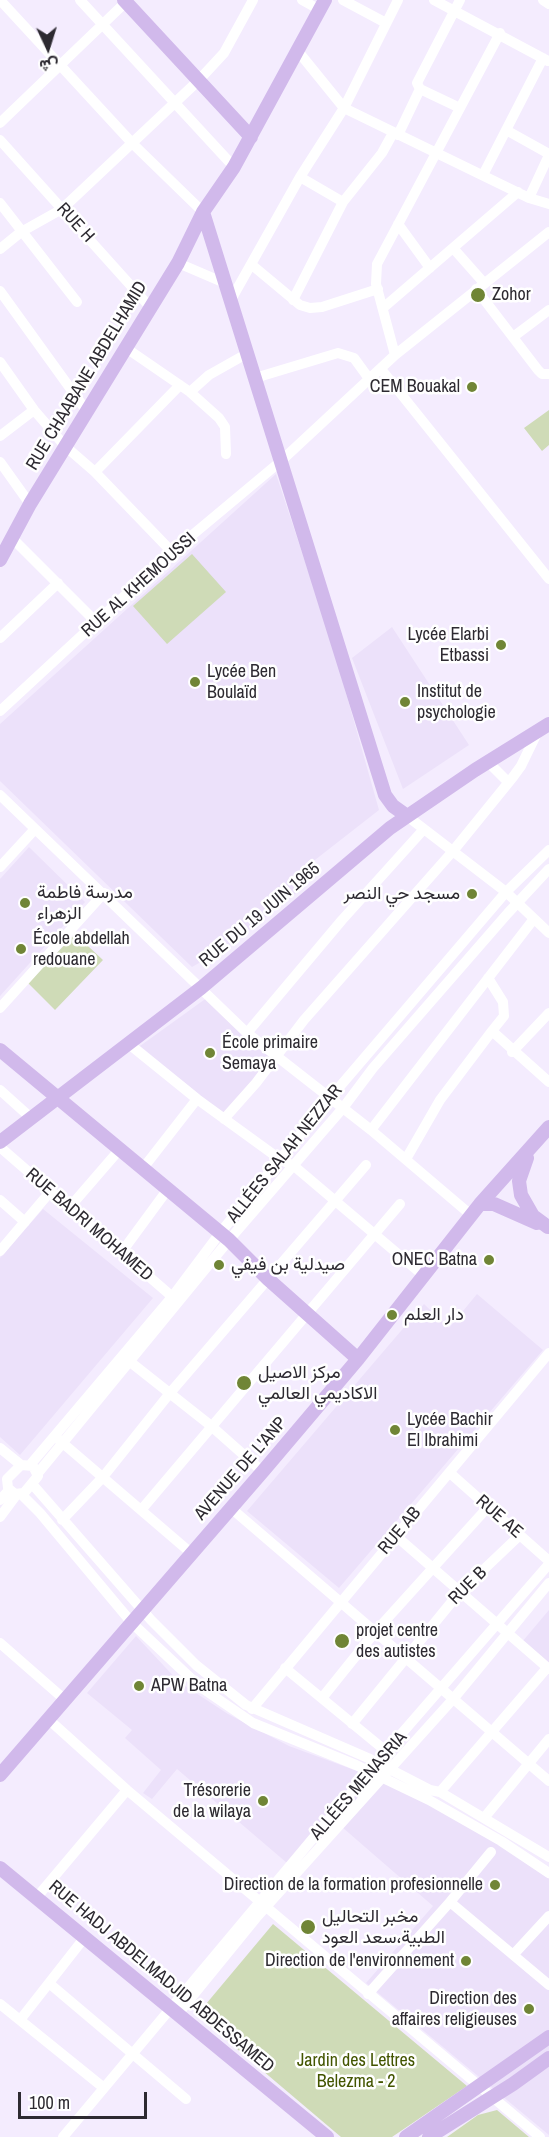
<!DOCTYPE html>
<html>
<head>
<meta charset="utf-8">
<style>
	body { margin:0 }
	#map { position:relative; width:549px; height:2137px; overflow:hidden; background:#f4ecfe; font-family:"Archivo Narrow",Vazirmatn,sans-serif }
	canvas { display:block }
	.north { position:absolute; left:18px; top:18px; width:60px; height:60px; -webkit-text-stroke:4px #fff; paint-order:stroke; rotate:176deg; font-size:16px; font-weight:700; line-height:24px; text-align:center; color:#2d2a31 }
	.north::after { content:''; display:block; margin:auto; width:21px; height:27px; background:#2d2a31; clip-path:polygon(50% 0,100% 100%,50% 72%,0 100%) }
	.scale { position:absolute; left:18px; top:2092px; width:129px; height:27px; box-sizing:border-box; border:3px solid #2d2a31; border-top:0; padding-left:8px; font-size:18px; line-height:21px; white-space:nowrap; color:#2d2a31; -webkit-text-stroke:4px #fff; paint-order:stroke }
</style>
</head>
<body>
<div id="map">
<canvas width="549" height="2137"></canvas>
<div class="north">ش</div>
<div class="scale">100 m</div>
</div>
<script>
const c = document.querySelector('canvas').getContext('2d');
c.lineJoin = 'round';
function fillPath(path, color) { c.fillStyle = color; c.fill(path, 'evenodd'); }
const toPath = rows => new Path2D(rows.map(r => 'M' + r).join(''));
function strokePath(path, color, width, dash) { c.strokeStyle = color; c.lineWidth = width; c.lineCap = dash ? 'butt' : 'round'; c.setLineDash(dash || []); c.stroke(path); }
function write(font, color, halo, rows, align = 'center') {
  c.font = font + ' "Archivo Narrow",Vazirmatn,sans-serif'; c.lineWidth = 5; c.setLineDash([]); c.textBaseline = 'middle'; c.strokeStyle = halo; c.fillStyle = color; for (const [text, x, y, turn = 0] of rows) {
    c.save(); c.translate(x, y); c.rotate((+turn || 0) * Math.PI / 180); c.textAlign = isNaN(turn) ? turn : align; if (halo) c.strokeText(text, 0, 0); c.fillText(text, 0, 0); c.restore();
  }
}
fillPath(toPath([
	[276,474,331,640,379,810,297,874,304,887,227,947,192,967,0,781,0,724],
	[392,627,469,745,403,789,352,658],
	[29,847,85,902,0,996,0,879],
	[208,997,279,1059,229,1119,140,1046],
	[43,1209,153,1298,20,1455,0,1437,0,1258],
	[477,1294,543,1350,339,1588,247,1511,424,1304,449,1328],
	[549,1610,549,1664,522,1642],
	[136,1636,179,1682,228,1714,289,1746,387,1782,491,1839,549,1879,549,2135,366,1983,433,1906,327,1814,287,1863,177,1769,152,1799,143,1793,161,1770,125,1738,132,1730,87,1693]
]), '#ece1fa');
fillPath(toPath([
	[549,410,549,445,542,451,524,428],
	[192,554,226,592,167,644,133,606],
	[75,934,103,960,55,1010,28,983],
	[273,1924,467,2086,392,2137,341,2137,204,2021,201,2010],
	[497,2110,529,2137,447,2137,478,2115]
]), '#cfdbb7');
strokePath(toPath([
	[0,0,132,143,203,212],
	[80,0,234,167],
	[302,0,320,10],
	[343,0,386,23],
	[434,0,548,61],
	[543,0,549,4],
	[297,50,344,108,529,198,549,204],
	[420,89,460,108],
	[0,123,128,0],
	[506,130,549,154],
	[398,135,420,89,417,83,460,0],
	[0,140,150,307],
	[483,175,543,58],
	[300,177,343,202],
	[529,198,549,155],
	[0,203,77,302],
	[398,224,430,268],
	[453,248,484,283],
	[0,249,21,232,62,209,199,80,224,53,253,0],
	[178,263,227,284],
	[252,265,300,305,310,308,322,307,378,289],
	[476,289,538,370,542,374,549,374],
	[0,291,88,413],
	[232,298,300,177,344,108,398,0],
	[293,300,343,202,382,153,393,133],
	[383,308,518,192],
	[513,337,549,310],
	[126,348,190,392,219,418,225,427,226,454],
	[395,355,376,284,377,264,500,33],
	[0,362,34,410,65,446,95,472,172,552],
	[381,369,549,579],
	[255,378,338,353,354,358,370,380],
	[190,392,209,375,248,353],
	[0,436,34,410],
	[0,462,30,504],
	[95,472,180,385],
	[12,538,97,623],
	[0,638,58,583],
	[0,711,172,552,281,461,395,355,549,232],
	[487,761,508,782],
	[0,795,247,1033,371,1130,471,1215],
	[407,816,506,892,549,933],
	[0,867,35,829],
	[488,978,503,1002,504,1016,492,1031],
	[0,1008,104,893],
	[247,1033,342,920,424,829],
	[129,1044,197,1099,281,1160,294,1166,424,1276],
	[512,1052,549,1013],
	[0,1090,30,1117],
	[224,1119,256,1083,304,1020,453,851,513,777,521,766,538,731],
	[371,1130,533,920],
	[0,1147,176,1300],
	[406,1159,440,1100,492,1031,549,1082],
	[144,1167,197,1099],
	[0,1200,25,1222],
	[69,1208,120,1149],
	[0,1251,50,1192],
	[121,1253,168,1189],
	[129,1361,210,1425,263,1472],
	[58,1439,191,1553],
	[0,1448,21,1465],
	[21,1465,33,1466,38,1476,24,1493,15,1494,8,1488,7,1479,21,1465],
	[30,1465,172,1297,220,1233,330,1098,506,892,549,850],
	[38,1473,229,1240,343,1108,373,1068,508,913,549,869],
	[450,1473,549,1561],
	[33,1485,151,1620,196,1665,246,1705,368,1758,430,1790,440,1792,549,1857],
	[21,1494,40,1513,132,1623,199,1686,253,1723,356,1765,429,1800,501,1841,549,1873],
	[0,1500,9,1490],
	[142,1509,400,1204],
	[232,1509,549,1781],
	[0,1517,17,1494],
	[62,1520,103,1477,170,1393,366,1165],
	[396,1536,549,1669],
	[0,1643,64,1699],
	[285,1668,387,1752],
	[322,1698,375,1632,488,1507],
	[252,1709,549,1353],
	[47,1718,127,1790,540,2137],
	[352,1724,459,1593,520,1535],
	[440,1792,547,1668],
	[484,1818,549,1739],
	[37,1897,127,1790],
	[450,1902,549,1985],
	[514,1954,549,1916],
	[50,1984,186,2099],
	[368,1994,450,1902,491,1852],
	[0,2004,104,2088],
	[177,2015,256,1918,454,1698,549,1583],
	[20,2020,85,1937],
	[63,2137,376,1763,549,1564]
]), '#fff', 10);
strokePath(toPath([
	[124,0,251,137],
	[203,212,385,795,393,806,407,816],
	[0,560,30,504,178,263,203,212,234,167,325,0],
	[0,1050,229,1240,268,1279,358,1359],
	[0,1142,201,988,390,828,475,770,549,724],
	[527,1158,519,1181,521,1195,533,1216,548,1227],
	[480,1204,494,1204,537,1223],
	[0,1775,264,1470,358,1359,480,1204,549,1127],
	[0,1868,327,2137],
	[406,2137,549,2037],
	[429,2137,513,2084,549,2058]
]), '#d1b9eb', 14);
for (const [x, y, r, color] of [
	[478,295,8,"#708536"],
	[472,387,6,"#708536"],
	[501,645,6,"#708536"],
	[195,682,6,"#708536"],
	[405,702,6,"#708536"],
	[472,894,6,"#708536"],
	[25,903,6,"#708536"],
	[21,949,6,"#708536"],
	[210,1053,6,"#708536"],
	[489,1260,6,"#708536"],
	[219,1265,6,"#708536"],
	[392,1315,6,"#708536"],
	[244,1383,8,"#708536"],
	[395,1430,6,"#708536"],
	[342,1641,8,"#708536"],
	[139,1686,6,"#708536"],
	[263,1801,6,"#708536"],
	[495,1885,6,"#708536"],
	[308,1927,8,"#708536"],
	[466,1961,6,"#708536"],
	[529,2009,6,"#708536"]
]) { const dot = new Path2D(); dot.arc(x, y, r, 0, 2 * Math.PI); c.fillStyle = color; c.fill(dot); strokePath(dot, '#fff', 2); }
write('18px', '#2d2a31', '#fff', [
	["RUE H",75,223,48],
	["RUE CHAABANE ABDELHAMID",87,376,-59],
	["RUE AL KHEMOUSSI",139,585,-42],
	["RUE DU 19 JUIN 1965",260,915,-40],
	["ALLÉES SALAH NEZZAR",285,1154,-51],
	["RUE BADRI MOHAMED",89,1225,41],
	["AVENUE DE L'ANP",241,1469,-49],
	["RUE AE",499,1517,41],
	["RUE AB",400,1531,-50],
	["RUE B",468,1586,-45],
	["ALLÉES MENASRIA",359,1786,-49],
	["RUE HADJ ABDELMADJID ABDESSAMED",161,1977,40]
]);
write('18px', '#2d2a31', '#fff', [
	["Zohor",492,295],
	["CEM Bouakal",460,387,"right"],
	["Lycée Elarbi",489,635,"right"],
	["Etbassi",489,656,"right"],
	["Lycée Ben",207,672],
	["Boulaïd",207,693],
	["Institut de",417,692],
	["psychologie",417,713],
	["مدرسة فاطمة",37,893],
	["الزهراء",37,914],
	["مسجد حي النصر",460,894,"right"],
	["École abdellah",33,939],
	["redouane",33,960],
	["École primaire",222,1043],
	["Semaya",222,1064],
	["ONEC Batna",477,1260,"right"],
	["صيدلية بن فيفي",231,1265],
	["دار العلم",404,1315],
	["مركز الاصيل",258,1373],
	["الاكاديمي العالمي",258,1394],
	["Lycée Bachir",407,1420],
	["El Ibrahimi",407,1441],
	["projet centre",356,1631],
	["des autistes",356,1652],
	["APW Batna",151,1686],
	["Trésorerie",251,1791,"right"],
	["de la wilaya",251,1812,"right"],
	["Direction de la formation profesionnelle",483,1885,"right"],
	["مخبر التحاليل",322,1917],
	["الطبية،سعد العود",322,1938],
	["Direction de l'environnement",454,1961,"right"],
	["Direction des",517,1999,"right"],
	["affaires religieuses",517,2020,"right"]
], 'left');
write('18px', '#435500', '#fff', [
	["Jardin des Lettres",356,2061],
	["Belezma - 2",356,2082]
]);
</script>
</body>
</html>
